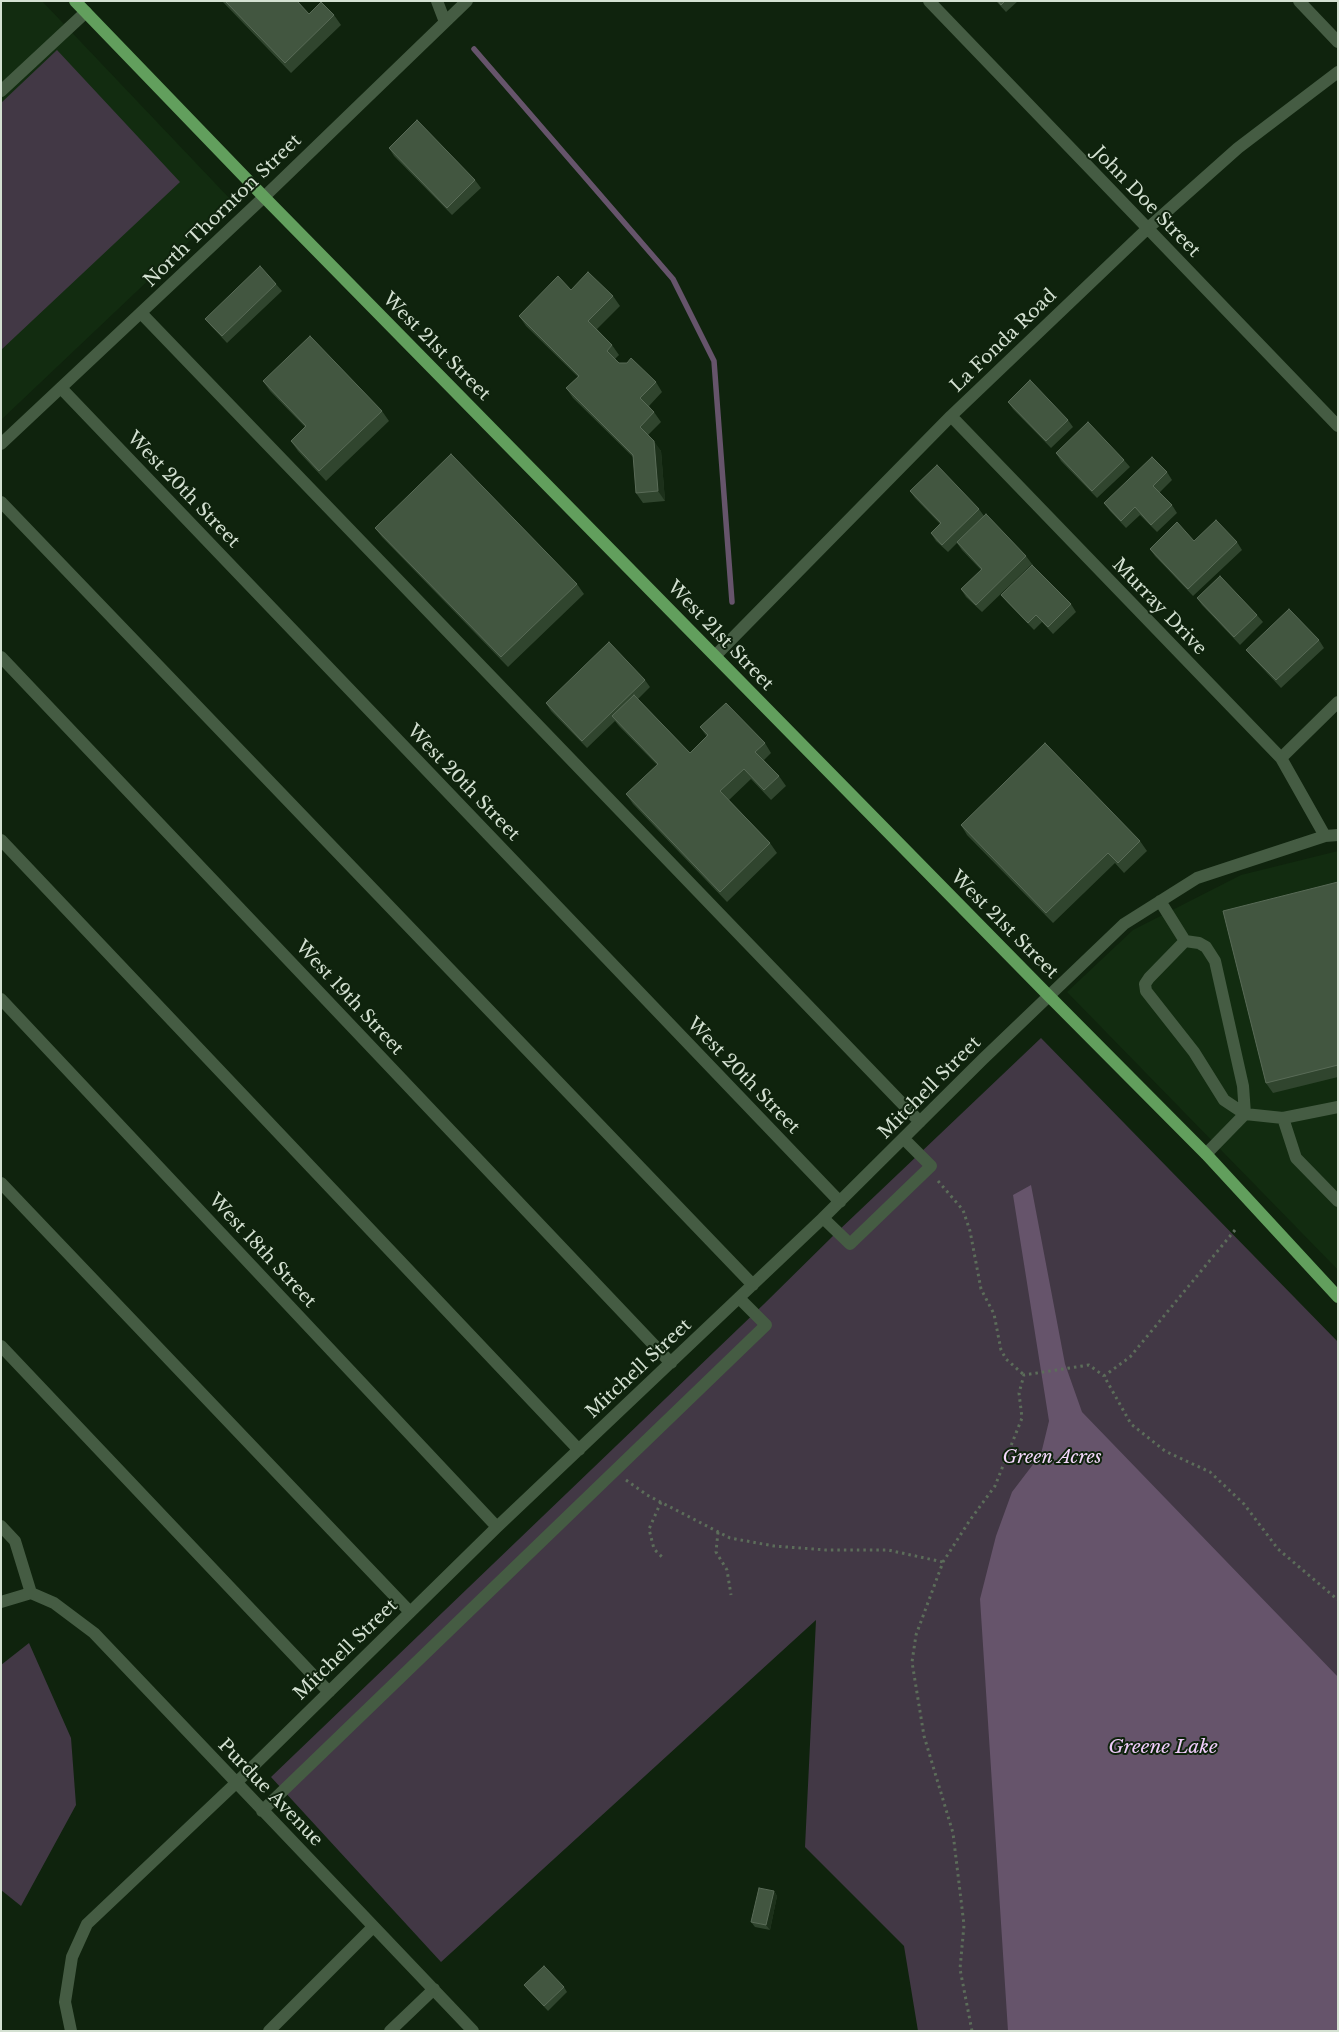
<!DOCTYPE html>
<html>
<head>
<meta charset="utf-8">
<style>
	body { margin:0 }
	#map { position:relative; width:1339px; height:2032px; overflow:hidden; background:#0f230d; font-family:"Libre Baskerville",serif }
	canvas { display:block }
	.frame { position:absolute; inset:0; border:2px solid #d4e1d2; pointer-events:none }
</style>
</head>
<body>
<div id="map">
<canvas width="1339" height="2032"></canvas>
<div class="frame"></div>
</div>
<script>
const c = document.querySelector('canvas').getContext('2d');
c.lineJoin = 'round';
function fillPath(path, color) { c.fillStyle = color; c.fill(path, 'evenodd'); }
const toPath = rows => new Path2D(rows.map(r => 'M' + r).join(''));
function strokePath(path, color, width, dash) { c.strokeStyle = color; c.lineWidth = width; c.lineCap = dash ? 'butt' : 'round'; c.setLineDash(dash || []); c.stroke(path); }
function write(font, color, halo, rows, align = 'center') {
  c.font = font + ' "Libre Baskerville",serif'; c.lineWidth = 4; c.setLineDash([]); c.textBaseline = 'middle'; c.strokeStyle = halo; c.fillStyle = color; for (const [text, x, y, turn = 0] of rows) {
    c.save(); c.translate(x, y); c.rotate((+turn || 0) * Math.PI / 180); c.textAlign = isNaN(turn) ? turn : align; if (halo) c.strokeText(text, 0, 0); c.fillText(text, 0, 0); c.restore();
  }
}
fillPath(toPath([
	[1,1,42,1,232,201,1,420],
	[1338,851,1338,1270,1067,992,1133,930,1241,875]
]), '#122c10');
fillPath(toPath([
	[57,50,180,182,1,350,1,103],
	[1041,1038,1338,1342,1338,2031,918,2031,904,1946,805,1847,816,1620,441,1962,271,1777,764,1304,837,1232],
	[29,1643,71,1738,76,1805,21,1906,1,1890,1,1665]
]), '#423845');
fillPath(toPath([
	[1031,1185,1065,1364,1082,1412,1338,1677,1338,2031,1008,2031,980,1599,996,1536,1012,1492,1041,1454,1049,1421,1013,1195]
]), '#66546b');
strokePath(toPath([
	[474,49,673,279,714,361,732,602]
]), '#66546b', 5.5);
strokePath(toPath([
	[938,1181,963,1210,970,1231,981,1289,994,1314,1001,1350,1006,1359,1024,1375],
	[1235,1230,1130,1357,1104,1376,1131,1424,1165,1451,1210,1472,1244,1504,1278,1549,1338,1600],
	[626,1480,647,1495,730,1538,774,1546,826,1550,888,1550,943,1562],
	[661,1502,649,1529,654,1549,664,1559],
	[718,1532,716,1552,727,1570,731,1595],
	[972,2031,960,1969,964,1925,953,1833,924,1736,912,1662,916,1635,943,1562,970,1520,995,1486,1022,1418,1019,1393,1024,1375,1089,1365,1104,1376]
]), '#5c6d5a', 3, [2.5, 4]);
strokePath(toPath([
	[437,1,445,22],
	[929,1,1338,426],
	[1299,1,1338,42],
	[1,91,86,12],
	[141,313,920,1122],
	[61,388,840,1202],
	[951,416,1281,758,1325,836],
	[1,444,264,197,467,1],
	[1,502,753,1285],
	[715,656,951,416,1147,229,1238,148,1338,72],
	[1,657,671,1363],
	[1281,758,1338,702],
	[1,840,579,1450],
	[1160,901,1185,941],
	[1,999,497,1527],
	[1283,1118,1296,1158,1338,1201],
	[1206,1154,1245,1114,1243,1086,1215,961,1206,947,1199,943,1185,941,1149,978,1145,984,1146,991,1194,1052,1224,1100,1245,1114,1283,1118,1338,1107],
	[1,1183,410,1612],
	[823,1218,850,1244,931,1166,904,1139],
	[1,1346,329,1692],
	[1,1526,15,1541,31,1593],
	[31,1593,54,1603,94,1633,473,2031],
	[1,1602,31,1593],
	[262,1811,766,1325,739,1298],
	[71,2031,65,2002,72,1957,87,1924,236,1783,497,1527,823,1218,983,1059,1124,924,1197,878,1325,836,1338,835],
	[269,2031,373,1927],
	[390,2031,434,1989]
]), '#455c43', 12);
strokePath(toPath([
	[75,1,264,197,1049,996,1206,1154,1338,1297]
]), '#629f5d', 12);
fillPath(toPath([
	[222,1,297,1,309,14,334,15,341,25,291,73],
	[996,1,1018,1,1006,12],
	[389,148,475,180,481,188,452,215,394,156],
	[276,284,282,291,227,343,211,326,205,319],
	[571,290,613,296,620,306,597,329,612,345,619,355,615,359,619,363,656,382,662,392,649,406,654,412,661,422,648,435,661,451,665,501,643,503,636,493,634,458,573,398,566,388,578,377,526,326,519,316],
	[263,381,382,411,389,421,326,481,298,451,291,441,305,427,270,391],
	[1008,402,1068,420,1073,427,1051,448,1013,409],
	[1056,453,1124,460,1130,467,1097,498,1061,461],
	[1167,472,1172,480,1159,493,1172,505,1177,513,1157,532,1140,515,1126,528,1110,511,1104,503],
	[910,491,979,509,984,516,1026,556,1032,564,982,612,966,597,961,589,981,570,962,550,957,543,948,552,936,541,931,533,940,524,915,498],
	[375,528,577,584,584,594,508,667,382,537],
	[1194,541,1237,542,1242,550,1193,596,1155,556,1150,549],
	[1001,595,1071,604,1076,612,1053,634,1042,622,1034,630,1007,602],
	[1197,598,1257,615,1263,622,1240,645,1202,605],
	[1319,640,1324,648,1281,688,1252,657,1246,650],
	[645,680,650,687,638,699,690,753,707,737,700,727,765,743,771,753,764,760,779,776,786,786,771,800,751,779,729,800,770,843,777,853,727,902,633,804,626,794,657,765,619,726,615,721,587,748,551,711,546,703],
	[961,825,1140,841,1147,851,1124,873,1115,863,1053,923,967,835],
	[1338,882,1338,1077,1273,1093,1266,1083],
	[774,1891,777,1896,770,1930,755,1927,751,1922],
	[524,1985,564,1987,567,1992,548,2011,528,1990]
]), '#30452e');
fillPath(toPath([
	[654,441,661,451,665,501,658,491],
	[774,1891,777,1896,770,1930,766,1925]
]), '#1c301a');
const building = toPath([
	[225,1,297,1,309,14,321,2,334,15,285,63,225,1],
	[998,1,1005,1,1001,5,998,1],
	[417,120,475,180,447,208,389,148,417,120],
	[260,266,276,284,222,336,205,319,260,266],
	[588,272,613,296,588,321,612,345,607,351,619,363,627,363,631,358,656,382,640,398,654,412,640,427,654,441,658,491,636,493,633,455,566,388,579,376,519,316,558,276,571,290,588,272],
	[310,336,382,411,319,471,291,441,306,426,263,381,310,336],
	[1030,380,1068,420,1046,441,1008,402,1030,380],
	[1088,422,1124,460,1092,491,1056,453,1088,422],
	[451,454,577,584,501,657,375,528,451,454],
	[1152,457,1167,472,1153,486,1172,505,1151,525,1135,507,1121,521,1104,503,1152,457],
	[937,465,979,509,942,545,931,533,941,523,910,491,937,465],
	[986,514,1026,556,976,605,961,589,982,569,957,542,986,514],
	[1216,520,1237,542,1188,589,1150,549,1177,522,1194,541,1216,520],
	[1032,565,1071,604,1048,627,1036,615,1028,623,1001,595,1032,565],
	[1220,576,1257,615,1234,637,1197,598,1220,576],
	[1289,609,1319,640,1276,680,1246,650,1289,609],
	[609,642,645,680,582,741,546,703,609,642],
	[634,695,690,753,708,735,700,727,726,703,765,743,755,752,779,776,764,790,744,769,720,791,770,843,720,892,626,794,658,764,612,716,634,695],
	[1045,743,1140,841,1118,863,1108,853,1046,913,961,825,1045,743],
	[1338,882,1338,1065,1266,1083,1223,911,1338,882],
	[759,1888,774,1891,766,1925,751,1922,759,1888],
	[544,1966,564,1987,544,2006,524,1985,544,1966]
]);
fillPath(building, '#425640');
strokePath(building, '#596b57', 1);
write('18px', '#d4e1d2', '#0f230d', [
	["John Doe Street",1146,202,46],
	["North Thornton Street",223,211,-44],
	["La Fonda Road",1004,341,-44],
	["West 21st Street",436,347,45],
	["West 20th Street",183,490,46],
	["Murray Drive",1159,607,46],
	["West 21st Street",720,636,46],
	["West 20th Street",463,783,46],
	["West 21st Street",1004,925,45],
	["West 19th Street",349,998,47],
	["West 20th Street",743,1076,46],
	["Mitchell Street",930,1088,-45],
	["West 18th Street",262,1251,47],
	["Mitchell Street",639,1369,-43],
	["Mitchell Street",346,1650,-44],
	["Purdue Avenue",270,1793,46]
]);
write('italic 18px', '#f5d8fd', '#0f230d', [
	["Green Acres",1052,1458]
]);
write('italic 19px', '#f1cdfc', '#0f230d', [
	["Greene Lake",1163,1748]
]);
</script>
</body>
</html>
